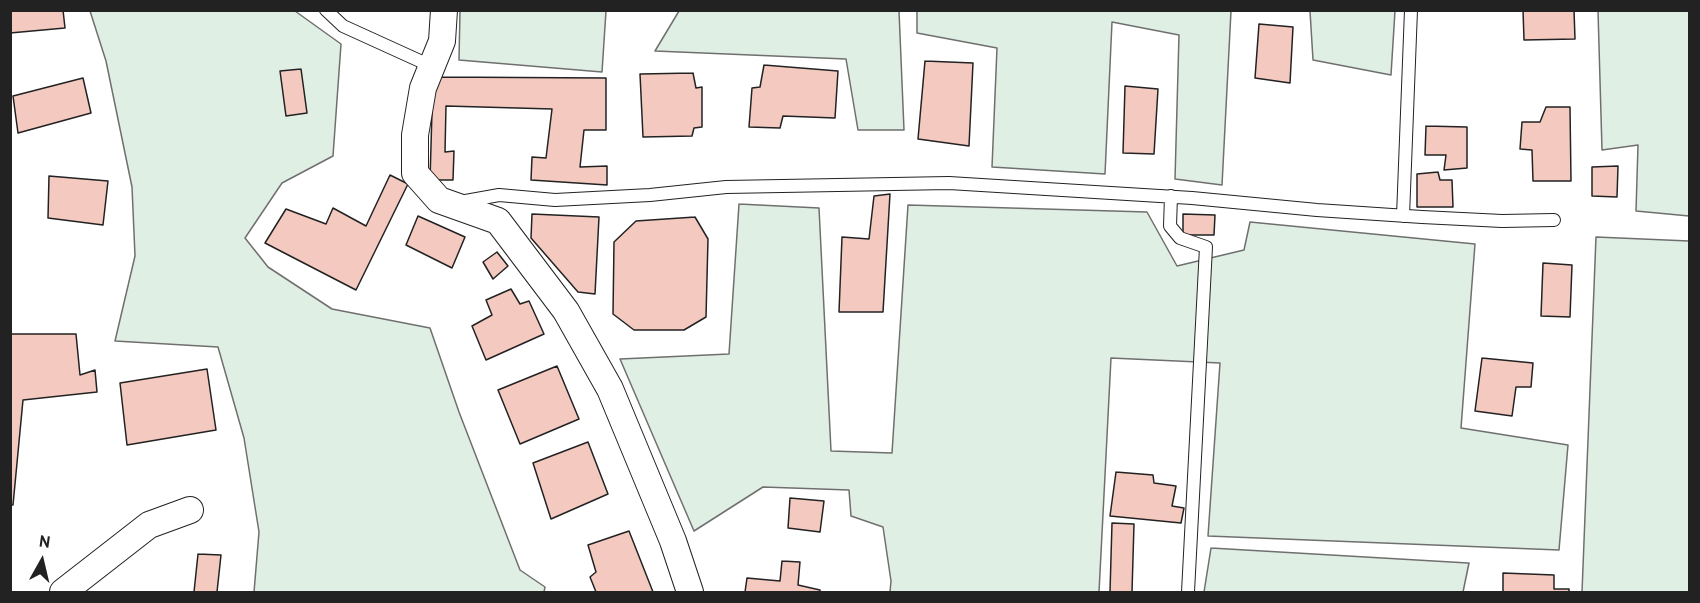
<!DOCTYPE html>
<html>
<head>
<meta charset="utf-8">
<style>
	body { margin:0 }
	#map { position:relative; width:1700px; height:603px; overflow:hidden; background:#fff; font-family:Overpass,sans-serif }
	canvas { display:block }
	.frame { position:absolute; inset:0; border:12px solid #222; pointer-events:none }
	.north { position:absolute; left:12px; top:531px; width:60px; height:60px; -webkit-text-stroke:4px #fff; paint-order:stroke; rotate:8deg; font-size:16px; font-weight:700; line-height:24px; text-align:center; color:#222 }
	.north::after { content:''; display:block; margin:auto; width:21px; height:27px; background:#222; clip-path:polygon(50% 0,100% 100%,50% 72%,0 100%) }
</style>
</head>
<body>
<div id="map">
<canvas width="1700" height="603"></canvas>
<div class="frame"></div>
<div class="north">N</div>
</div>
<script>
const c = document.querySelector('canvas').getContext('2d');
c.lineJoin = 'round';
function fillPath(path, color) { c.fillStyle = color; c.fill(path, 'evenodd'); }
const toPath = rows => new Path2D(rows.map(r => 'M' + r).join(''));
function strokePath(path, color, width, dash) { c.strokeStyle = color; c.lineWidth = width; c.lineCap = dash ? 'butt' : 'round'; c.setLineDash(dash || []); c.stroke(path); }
const green = toPath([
	[90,11,295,11,341,44,333,156,282,183,245,238,268,267,332,309,430,328,459,412,520,570,545,587,544,592,254,592,259,532,244,438,218,347,115,341,135,256,132,187,106,61,90,11],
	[460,11,606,11,602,72,459,60,460,11],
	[679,11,899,11,904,130,858,130,846,59,655,51,679,11],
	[917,11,1231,11,1222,185,1175,179,1179,35,1112,22,1105,174,992,167,997,48,917,33,917,11],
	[1310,11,1395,11,1391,75,1313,60,1310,11],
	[1598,11,1689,11,1689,216,1636,211,1638,145,1602,150,1598,11],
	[739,204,819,208,831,451,892,453,908,205,1147,212,1177,266,1244,250,1250,222,1475,244,1461,428,1568,445,1559,550,1208,536,1220,363,1111,358,1099,592,890,592,891,581,883,527,851,516,849,490,763,487,694,531,620,359,729,354,739,204],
	[1596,237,1689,241,1689,592,1582,592,1596,237],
	[1211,548,1468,563,1469,563,1463,592,1204,592,1211,548]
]);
fillPath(green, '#e0efe3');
strokePath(green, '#6f6f6f', 1.5);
const building = toPath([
	[10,10,63,10,65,28,10,33,10,10],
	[1523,10,1574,10,1575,39,1524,40,1523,10],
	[1259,24,1293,27,1290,83,1255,78,1259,24],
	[925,61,973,63,969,146,918,139,925,61],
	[764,65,838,71,835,118,783,116,780,128,749,127,752,88,760,87,764,65],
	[301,69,307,113,286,116,280,71,301,69],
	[693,73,696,88,702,87,702,127,694,128,692,136,643,137,640,74,693,73],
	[433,77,606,78,606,130,584,130,580,167,607,166,607,185,531,180,532,157,546,158,552,109,446,106,445,152,454,151,453,180,430,180,433,77],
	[83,78,91,113,18,133,13,96,83,78],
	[1125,86,1158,89,1154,154,1123,153,1125,86],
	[1546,107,1570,107,1571,181,1533,181,1532,150,1520,149,1522,122,1540,122,1546,107],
	[1426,126,1467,127,1467,168,1444,170,1446,155,1425,155,1426,126],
	[1618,166,1617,197,1592,196,1592,167,1618,166],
	[1438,172,1440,180,1452,180,1453,207,1417,207,1417,174,1438,172],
	[390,175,408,184,356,290,265,243,286,209,326,224,333,208,366,226,390,175],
	[49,176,108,181,103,225,48,218,49,176],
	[890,194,883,312,839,312,842,237,869,239,874,196,890,194],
	[532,214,599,217,595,294,578,292,531,238,532,214],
	[1183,214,1215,215,1214,235,1183,235,1183,214],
	[418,216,465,237,452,268,406,245,418,216],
	[695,217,708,239,706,317,684,330,634,330,613,314,614,242,636,221,695,217],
	[497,252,508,266,493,279,483,262,497,252],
	[1543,263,1572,265,1570,317,1541,316,1543,263],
	[511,289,520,304,529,301,544,334,486,360,472,326,492,315,486,300,511,289],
	[10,334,76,334,80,375,95,370,97,392,23,400,13,505,10,505,10,334],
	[1482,358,1533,363,1531,387,1516,387,1512,416,1475,411,1482,358],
	[557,366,579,419,520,444,498,390,557,366],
	[207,369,216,430,127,445,120,383,207,369],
	[588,442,608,494,551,519,533,463,588,442],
	[1116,472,1153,475,1154,483,1176,486,1172,506,1184,508,1181,523,1110,516,1116,472],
	[790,498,824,501,820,532,788,528,790,498],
	[1112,523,1134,524,1132,592,1110,592,1112,523],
	[629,531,653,592,596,592,590,577,596,572,588,545,629,531],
	[198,554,221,555,217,592,194,592,198,554],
	[782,561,800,562,798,585,820,590,820,592,745,592,747,578,780,581,782,561],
	[1503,573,1554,575,1554,589,1569,589,1569,592,1503,592,1503,573]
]);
fillPath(building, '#f3c9c0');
strokePath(building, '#222', 1.5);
const service = toPath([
	[326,10,343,26,431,66],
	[1171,196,1170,226,1180,238,1206,247,1188,592],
	[460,202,499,195,555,200,650,195,726,187,949,183,1192,198,1317,210,1422,217,1502,221,1554,220],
	[1403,216,1411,10]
]);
const minor = toPath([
	[444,10,442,41,423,88,415,135,415,173,439,200,498,221,566,311,610,389,673,541,690,592],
	[63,592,149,525,190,510]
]);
strokePath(service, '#222', 14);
strokePath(minor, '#222', 28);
strokePath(service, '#fff', 12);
strokePath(minor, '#fff', 26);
</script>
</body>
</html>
